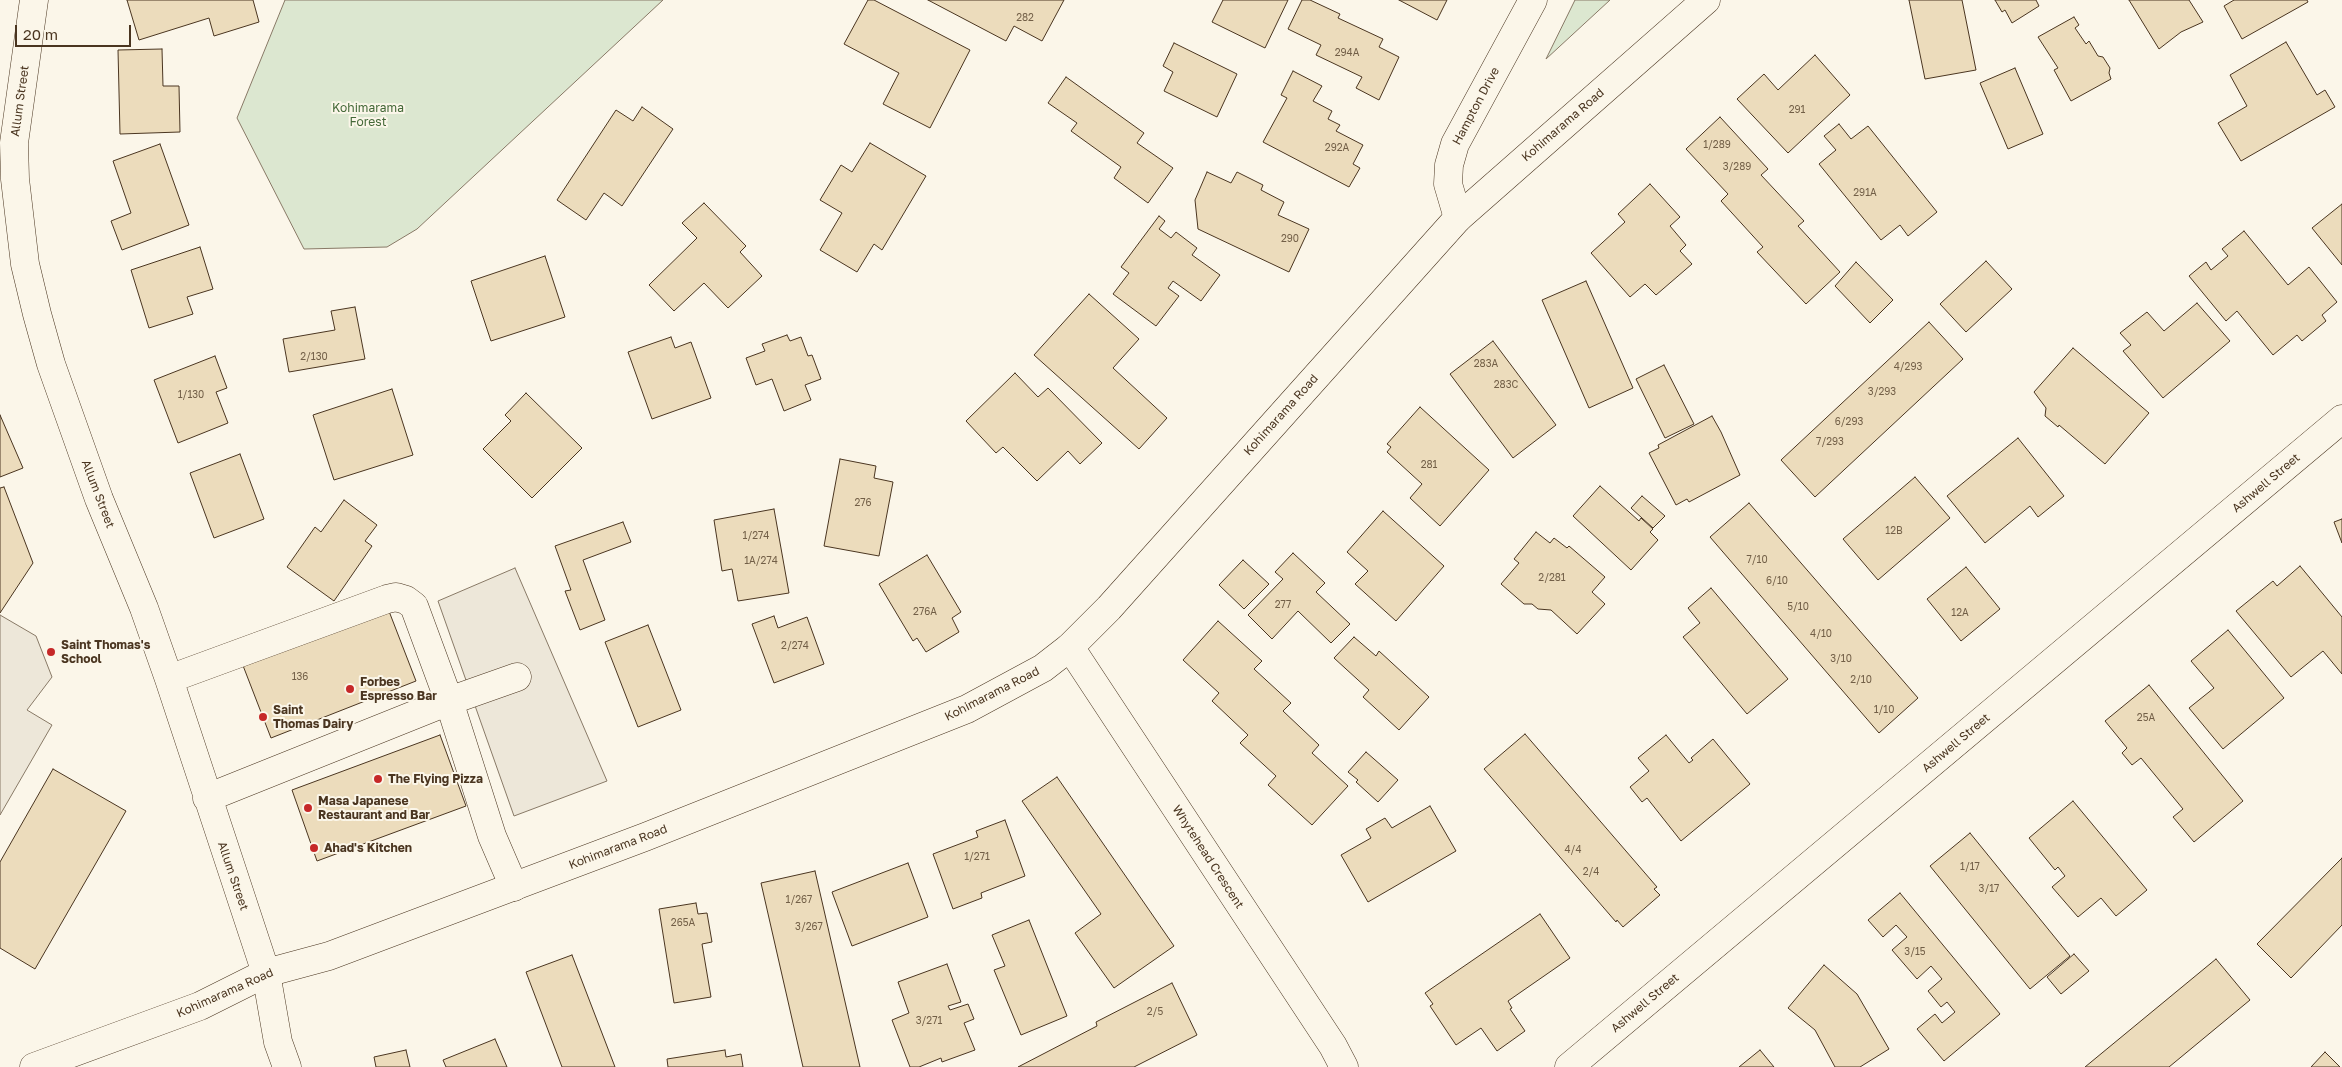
<!DOCTYPE html>
<html>
<head>
<meta charset="utf-8">
<style>
	body { margin:0 }
	#map { position:relative; width:2342px; height:1067px; overflow:hidden; background:#fbf6e9; font-family:"Golos Text",sans-serif }
	canvas { display:block }
	.scale { position:absolute; left:15px; top:25px; width:116px; height:22px; box-sizing:border-box; border:2px solid #4a3520; border-top:0; padding-left:6px; font-size:15px; line-height:18px; white-space:nowrap; color:#4a3520; -webkit-text-stroke:4px #fbf6e9; paint-order:stroke }
</style>
</head>
<body>
<div id="map">
<canvas width="2342" height="1067"></canvas>
<div class="scale">20 m</div>
</div>
<script>
const c = document.querySelector('canvas').getContext('2d');
c.lineJoin = 'round';
function fillPath(path, color) { c.fillStyle = color; c.fill(path, 'evenodd'); }
const toPath = rows => new Path2D(rows.map(r => 'M' + r).join(''));
function strokePath(path, color, width, dash) { c.strokeStyle = color; c.lineWidth = width; c.lineCap = dash ? 'butt' : 'round'; c.setLineDash(dash || []); c.stroke(path); }
function write(font, color, halo, rows, align = 'center') {
  c.font = font + ' "Golos Text",sans-serif'; c.lineWidth = 4; c.setLineDash([]); c.textBaseline = 'middle'; c.strokeStyle = halo; c.fillStyle = color; for (const [text, x, y, turn = 0] of rows) {
    c.save(); c.translate(x, y); c.rotate((+turn || 0) * Math.PI / 180); c.textAlign = isNaN(turn) ? turn : align; if (halo) c.strokeText(text, 0, 0); c.fillText(text, 0, 0); c.restore();
  }
}
const green = toPath([
	[285,0,663,0,417,229,387,247,304,249,237,118,285,0],
	[1575,0,1610,0,1546,59,1575,0]
]);
fillPath(green, '#dce7d0');
strokePath(green, '#887966', 1);
const parking = toPath([
	[515,568,607,781,514,816,438,601,515,568],
	[0,615,36,636,52,677,27,710,52,725,0,815,0,615]
]);
fillPath(parking, '#ede7d9');
strokePath(parking, '#887966', 1);
const building = toPath([
	[127,0,253,0,259,22,214,36,209,18,139,40,127,0],
	[868,0,874,0,970,50,930,128,883,104,899,73,844,44,868,0],
	[928,0,1064,0,1042,41,1014,26,1006,41,928,0],
	[1223,0,1288,0,1265,48,1212,22,1223,0],
	[1302,0,1310,0,1340,14,1338,18,1383,39,1379,47,1399,57,1379,100,1356,88,1362,77,1316,55,1321,45,1288,29,1302,0],
	[1399,0,1447,0,1437,20,1399,0],
	[1909,0,1962,0,1976,70,1925,79,1909,0],
	[1995,0,2036,0,2039,6,2012,23,2005,10,2002,12,1995,0],
	[2129,0,2189,0,2203,22,2181,32,2159,49,2129,0],
	[2234,0,2307,0,2308,2,2242,39,2224,6,2234,0],
	[2074,17,2079,25,2075,28,2086,44,2089,41,2098,56,2103,57,2110,68,2109,73,2111,79,2071,101,2054,70,2058,68,2038,37,2074,17],
	[2286,42,2317,95,2325,90,2335,107,2241,161,2218,123,2247,106,2230,75,2286,42],
	[1174,43,1237,74,1217,117,1164,91,1173,72,1163,66,1174,43],
	[162,49,163,86,179,86,180,132,120,134,118,50,162,49],
	[1815,55,1850,95,1788,153,1737,99,1764,74,1778,90,1815,55],
	[2015,68,2043,134,2008,149,1980,83,2015,68],
	[1293,71,1322,86,1313,101,1332,111,1328,119,1340,125,1336,131,1363,145,1353,164,1360,168,1349,187,1263,142,1287,98,1281,95,1293,71],
	[1066,77,1144,133,1137,143,1173,168,1148,203,1114,178,1121,167,1071,131,1077,123,1048,103,1066,77],
	[642,107,673,129,622,206,604,193,586,220,557,200,616,110,633,121,642,107],
	[1720,117,1768,169,1761,175,1804,221,1798,226,1840,272,1806,304,1757,252,1763,247,1721,201,1728,194,1686,149,1720,117],
	[1839,124,1851,139,1868,126,1937,212,1908,236,1900,225,1881,240,1819,164,1836,150,1824,136,1839,124],
	[870,143,926,176,882,250,874,244,857,272,820,250,842,213,820,200,841,165,852,172,870,143],
	[160,144,189,225,122,250,111,221,131,213,113,161,160,144],
	[1207,172,1231,183,1237,172,1263,185,1261,190,1284,202,1278,215,1309,229,1289,272,1198,229,1195,200,1207,172],
	[1650,184,1680,217,1670,226,1686,245,1680,251,1692,264,1656,295,1645,284,1630,297,1591,253,1625,222,1618,214,1650,184],
	[704,203,746,246,740,252,762,276,728,308,704,283,674,311,649,285,697,238,682,223,704,203],
	[2342,204,2342,265,2312,228,2342,204],
	[1159,216,1165,221,1159,229,1171,238,1176,232,1197,248,1192,255,1220,275,1201,301,1173,281,1168,288,1179,296,1156,326,1113,294,1129,273,1121,267,1159,216],
	[2244,231,2288,285,2309,267,2337,302,2322,315,2326,321,2302,341,2297,335,2273,355,2237,311,2226,321,2189,276,2206,262,2211,270,2228,256,2222,249,2244,231],
	[200,247,213,289,187,297,193,314,149,328,131,270,200,247],
	[545,256,565,317,491,341,471,281,545,256],
	[1986,261,2012,289,1966,332,1940,304,1986,261],
	[1856,262,1893,300,1870,323,1835,286,1856,262],
	[1586,281,1633,388,1589,408,1542,300,1586,281],
	[1089,294,1139,339,1113,368,1167,418,1139,449,1034,355,1089,294],
	[2197,303,2230,341,2163,398,2123,351,2131,345,2120,333,2147,312,2164,331,2197,303],
	[355,307,365,359,289,372,283,339,335,330,331,311,355,307],
	[1929,322,1963,359,1815,497,1781,460,1929,322],
	[787,335,790,341,801,337,808,356,812,355,821,379,805,385,811,400,784,411,772,379,756,385,746,358,765,351,762,344,787,335],
	[671,337,675,348,691,342,711,398,652,419,628,352,671,337],
	[1493,341,1556,425,1513,458,1450,374,1493,341],
	[2073,348,2149,413,2105,464,2059,425,2058,427,2045,416,2046,408,2034,392,2073,348],
	[215,356,227,388,216,392,228,423,178,443,154,380,215,356],
	[1664,365,1694,424,1665,438,1636,379,1664,365],
	[1015,373,1038,397,1048,388,1102,443,1080,464,1068,451,1037,481,1003,447,996,453,966,421,1015,373],
	[392,389,413,455,334,480,313,415,392,389],
	[526,393,582,448,532,498,483,449,511,421,505,415,526,393],
	[1420,407,1489,470,1440,526,1410,498,1422,484,1387,452,1391,447,1387,444,1420,407],
	[0,415,23,468,0,477,0,415],
	[1712,416,1721,432,1740,475,1689,502,1687,499,1676,505,1649,453,1659,448,1658,445,1712,416],
	[2018,438,2064,496,2038,517,2030,506,1985,543,1947,496,2018,438],
	[240,454,264,519,214,538,190,473,240,454],
	[840,459,876,466,874,478,893,482,879,556,824,546,840,459],
	[1915,477,1950,518,1878,580,1843,539,1915,477],
	[1600,486,1639,521,1641,518,1653,529,1650,532,1658,540,1631,570,1573,516,1600,486],
	[4,487,33,563,0,613,0,488,4,487],
	[1642,496,1665,516,1653,528,1631,508,1642,496],
	[344,500,377,525,365,541,372,546,334,601,287,567,315,527,321,532,344,500],
	[1749,503,1918,698,1879,733,1710,537,1749,503],
	[774,509,789,593,738,601,732,569,722,571,714,520,774,509],
	[1383,511,1444,566,1396,621,1355,584,1368,571,1347,552,1383,511],
	[2342,519,2342,543,2334,522,2342,519],
	[623,522,631,542,583,560,605,620,580,630,565,591,571,590,555,546,623,522],
	[1536,532,1550,543,1554,538,1567,548,1569,546,1605,577,1592,592,1605,604,1577,634,1551,610,1538,609,1532,604,1524,604,1501,584,1519,563,1514,559,1536,532],
	[1293,553,1325,583,1316,592,1350,624,1331,643,1298,611,1272,639,1248,615,1283,579,1275,572,1293,553],
	[927,555,961,612,952,618,959,632,926,652,917,638,913,641,879,584,927,555],
	[1243,560,1269,584,1244,609,1219,585,1243,560],
	[2300,566,2342,617,2342,674,2323,651,2291,677,2236,611,2273,581,2277,586,2300,566],
	[1966,567,2000,609,1961,641,1927,599,1966,567],
	[1711,588,1788,679,1747,714,1683,637,1700,623,1688,608,1711,588],
	[387,606,416,681,271,738,242,663,387,606],
	[774,616,778,628,807,617,824,664,774,683,752,624,774,616],
	[1218,621,1262,661,1254,669,1291,703,1283,711,1319,745,1312,753,1348,786,1312,825,1268,785,1276,776,1240,743,1248,735,1212,701,1219,693,1183,660,1218,621],
	[648,625,681,710,638,727,605,642,648,625],
	[2228,630,2284,698,2223,749,2189,708,2214,688,2191,661,2228,630],
	[1354,637,1376,656,1379,651,1429,697,1399,730,1363,697,1369,690,1334,658,1354,637],
	[2149,685,2243,801,2194,842,2173,817,2183,809,2141,758,2132,765,2122,753,2127,748,2105,721,2149,685],
	[1525,734,1657,887,1654,889,1660,895,1623,927,1617,920,1616,922,1484,769,1525,734],
	[440,735,466,806,317,861,292,790,440,735],
	[1666,735,1689,763,1693,760,1691,758,1713,739,1750,784,1681,841,1647,798,1642,802,1630,787,1649,771,1638,758,1666,735],
	[1366,752,1398,780,1378,802,1356,782,1358,780,1348,772,1366,752],
	[53,769,126,811,35,969,0,948,0,862,53,769],
	[1057,777,1174,946,1114,988,1075,933,1101,914,1022,801,1057,777],
	[2073,801,2147,890,2116,916,2101,898,2078,917,2052,887,2065,876,2058,867,2055,870,2029,838,2073,801],
	[1430,806,1456,851,1368,902,1341,855,1371,838,1366,829,1385,818,1392,828,1430,806],
	[1005,820,1025,876,981,893,982,898,953,909,933,854,978,837,976,831,1005,820],
	[1970,833,2070,956,2030,989,1930,866,1970,833],
	[2342,858,2342,925,2291,978,2257,944,2342,858],
	[908,863,928,917,852,946,832,892,908,863],
	[815,871,860,1067,803,1067,761,883,815,871],
	[1900,893,2000,1014,1944,1061,1917,1029,1935,1014,1942,1023,1955,1012,1947,1002,1941,1007,1928,991,1942,979,1931,966,1917,979,1892,950,1907,937,1896,925,1883,937,1868,920,1900,893],
	[696,903,698,914,707,913,712,942,702,944,711,997,674,1003,659,909,696,903],
	[1540,914,1570,958,1508,1001,1512,1008,1510,1009,1525,1031,1497,1051,1481,1028,1456,1045,1430,1006,1433,1004,1425,993,1540,914],
	[1029,920,1067,1016,1021,1035,994,970,1005,966,992,935,1029,920],
	[2074,954,2089,971,2061,994,2047,977,2074,954],
	[572,955,615,1067,562,1067,526,972,572,955],
	[2216,959,2250,1000,2169,1067,2085,1067,2216,959],
	[947,964,961,1002,948,1006,950,1010,968,1004,974,1019,964,1023,975,1050,942,1062,941,1058,919,1067,910,1067,892,1020,909,1013,898,982,947,964],
	[1824,965,1857,994,1889,1049,1860,1067,1835,1067,1815,1030,1788,1008,1824,965],
	[1172,983,1197,1035,1134,1067,1018,1067,1097,1026,1096,1022,1172,983],
	[495,1039,507,1067,446,1067,443,1060,495,1039],
	[406,1050,410,1067,376,1067,374,1057,406,1050],
	[725,1050,726,1057,741,1054,743,1067,668,1067,667,1059,725,1050],
	[1760,1050,1774,1067,1739,1067,1760,1050],
	[2325,1052,2340,1067,2311,1067,2325,1052]
]);
fillPath(building, '#ecdcbc');
strokePath(building, '#4a3520', 1);
const minor = toPath([
	[34,0,14,143,15,179,25,264,37,314,51,364,99,499,144,608,169,679,266,973,278,1042,287,1067],
	[1458,218,1448,184,1449,165,1455,144,1533,0],
	[1070,647,1333,1046,1344,1067],
	[169,679,387,599,396,597,406,600,414,606,449,701,492,836,514,887],
	[207,798,449,701,517,677],
	[1569,1067,2342,419]
]);
const major = toPath([
	[34,1067,200,1006,266,973,329,956,645,837,967,709,1043,668,1070,647,1109,608,1458,218,1706,0]
]);
strokePath(minor, '#4a3520', 29);
strokePath(major, '#4a3520', 29);
strokePath(minor, '#fbf6e9', 28);
strokePath(major, '#fbf6e9', 28);
for (const [x, y, r, color] of [
	[51,652,5,"#c62828"],
	[350,689,5,"#c62828"],
	[263,717,5,"#c62828"],
	[378,779,5,"#c62828"],
	[308,808,5,"#c62828"],
	[314,848,5,"#c62828"]
]) { const dot = new Path2D(); dot.arc(x, y, r, 0, 2 * Math.PI); c.fillStyle = color; c.fill(dot); strokePath(dot, '#fbf6e9', 2); }
write('10px', '#725f47', null, [
	["282",1025,18],
	["294A",1347,53],
	["291",1797,110],
	["1/289",1717,145],
	["292A",1337,148],
	["3/289",1737,167],
	["291A",1865,193],
	["290",1290,239],
	["2/130",314,357],
	["283A",1486,364],
	["4/293",1908,367],
	["283C",1506,385],
	["3/293",1882,392],
	["1/130",191,395],
	["6/293",1849,422],
	["7/293",1830,442],
	["281",1429,465],
	["276",863,503],
	["12B",1894,531],
	["1/274",756,536],
	["7/10",1757,560],
	["1A/274",761,561],
	["2/281",1552,578],
	["6/10",1777,581],
	["277",1283,605],
	["5/10",1798,607],
	["276A",925,612],
	["12A",1960,613],
	["4/10",1821,634],
	["2/274",795,646],
	["3/10",1841,659],
	["136",300,677],
	["2/10",1861,680],
	["1/10",1884,710],
	["25A",2146,718],
	["4/4",1573,850],
	["1/271",977,857],
	["1/17",1970,867],
	["2/4",1591,872],
	["3/17",1989,889],
	["1/267",799,900],
	["265A",683,923],
	["3/267",809,927],
	["3/15",1915,952],
	["2/5",1155,1012],
	["3/271",929,1021]
]);
write('12px', '#4a3520', '#fbf6e9', [
	["Allum Street",20,101,-82],
	["Hampton Drive",1476,106,-62],
	["Kohimarama Road",1563,125,-41],
	["Kohimarama Road",1281,415,-48],
	["Ashwell Street",2266,483,-40],
	["Allum Street",98,494,69],
	["Kohimarama Road",992,694,-27],
	["Ashwell Street",1956,743,-40],
	["Kohimarama Road",618,847,-21],
	["Whytehead Crescent",1208,857,57],
	["Allum Street",233,876,71],
	["Kohimarama Road",225,993,-24],
	["Ashwell Street",1645,1003,-40]
]);
write('12px', '#436837', '#fbf6e9', [
	["Kohimarama",368,108],
	["Forest",368,122]
]);
write('bold 12px', '#4a3520', '#fbf6e9', [
	["Saint Thomas's",61,645],
	["School",61,659],
	["Forbes",360,682],
	["Espresso Bar",360,696],
	["Saint",273,710],
	["Thomas Dairy",273,724],
	["The Flying Pizza",388,779],
	["Masa Japanese",318,801],
	["Restaurant and Bar",318,815],
	["Ahad's Kitchen",324,848]
], 'left');
</script>
</body>
</html>
